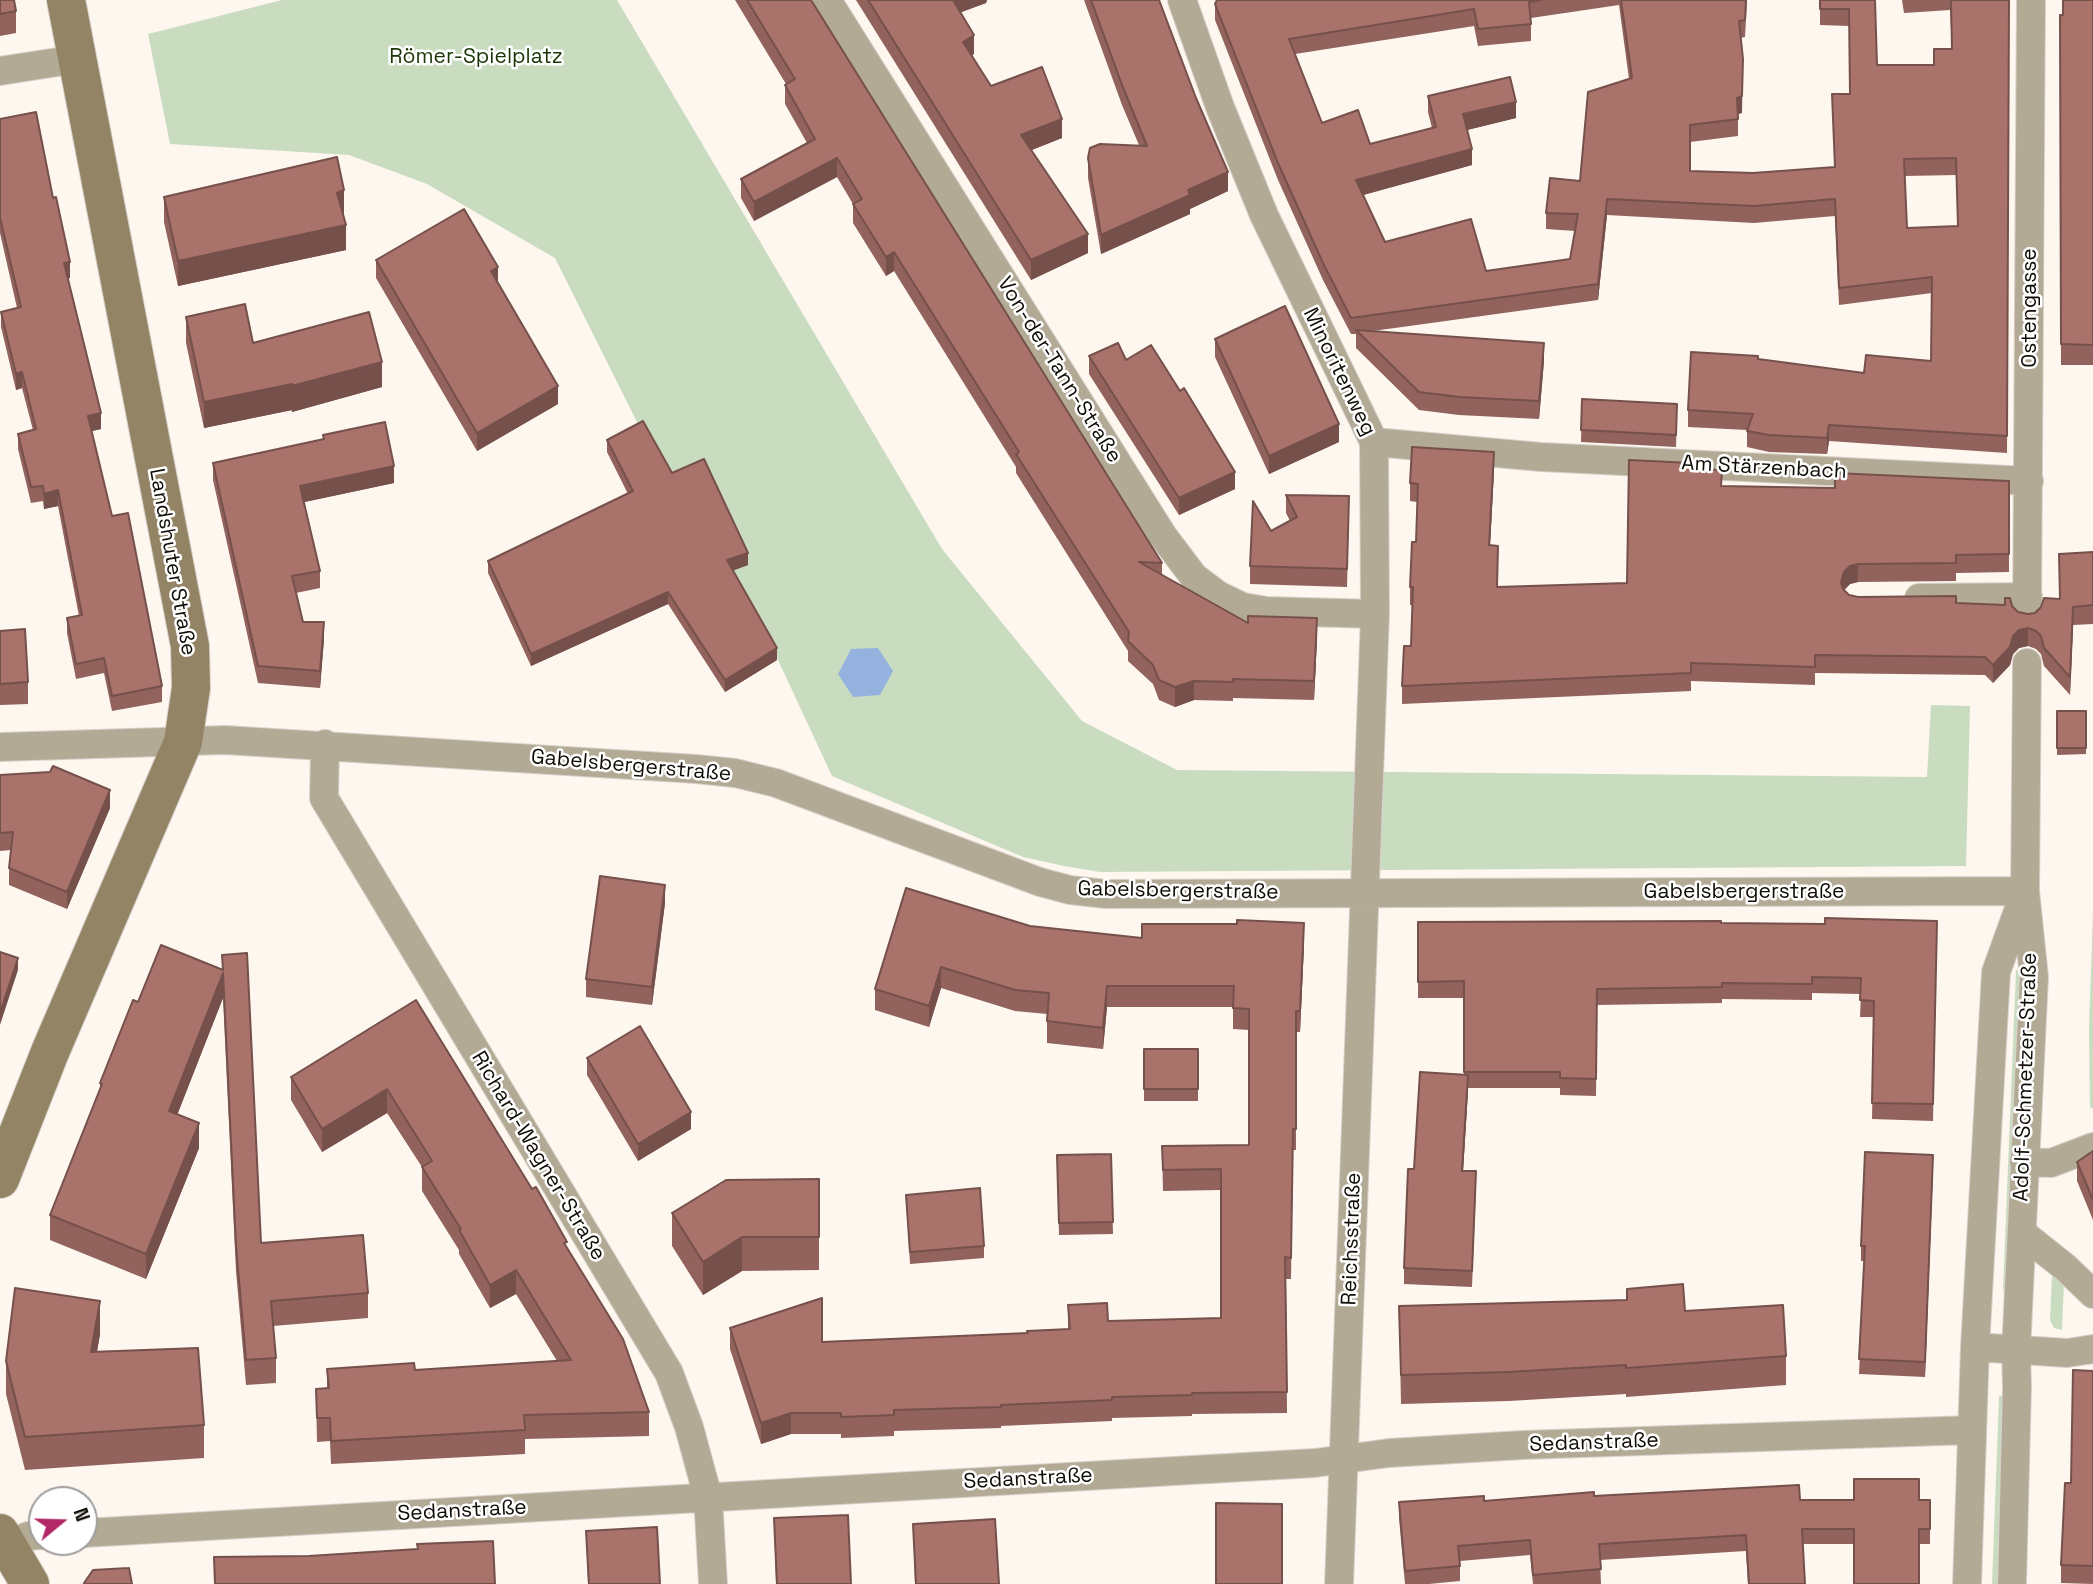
<!DOCTYPE html>
<html>
<head>
<meta charset="utf-8">
<style>
	body { margin:0 }
	#map { position:relative; width:2093px; height:1584px; overflow:hidden; background:#fdf7f0; font-family:"Space Grotesk",sans-serif }
	canvas { display:block }
	.north { position:absolute; left:28px; top:1486px; width:70px; height:70px; box-sizing:border-box; background:#fff; border:2px solid #9f9d9b; border-radius:50%; rotate:71deg; font-size:19px; font-weight:700; line-height:28px; text-align:center; color:#0f0b05 }
	.north::after { content:''; display:block; margin:auto; width:24px; height:32px; background:#b22867; clip-path:polygon(50% 0,100% 100%,50% 72%,0 100%) }
</style>
</head>
<body>
<div id="map">
<canvas width="2093" height="1584"></canvas>
<div class="north">N</div>
</div>
<script>
const c = document.querySelector('canvas').getContext('2d');
c.lineJoin = 'round';
function fillPath(path, color) { c.fillStyle = color; c.fill(path, 'evenodd'); }
const toPath = rows => new Path2D(rows.map(r => 'M' + r).join(''));
function strokePath(path, color, width, dash) { c.strokeStyle = color; c.lineWidth = width; c.lineCap = dash ? 'butt' : 'round'; c.setLineDash(dash || []); c.stroke(path); }
function write(font, color, halo, rows, align = 'center') {
  c.font = font + ' "Space Grotesk",sans-serif'; c.lineWidth = 5; c.setLineDash([]); c.textBaseline = 'middle'; c.strokeStyle = halo; c.fillStyle = color; for (const [text, x, y, turn = 0] of rows) {
    c.save(); c.translate(x, y); c.rotate((+turn || 0) * Math.PI / 180); c.textAlign = isNaN(turn) ? turn : align; if (halo) c.strokeText(text, 0, 0); c.fillText(text, 0, 0); c.restore();
  }
}
fillPath(toPath([
	[282,0,617,0,942,549,1082,721,1177,770,1927,777,1931,705,1970,706,1966,866,1100,872,1064,866,1023,857,832,776,778,660,727,573,747,564,672,485,643,434,555,258,427,184,349,155,170,144,148,34],
	[2093,911,2093,1109,2090,1107,2089,1030],
	[2016,970,2022,971,2007,1303,2003,1289],
	[2052,1275,2064,1281,2062,1330,2054,1328,2050,1320],
	[1999,1396,2005,1396,1998,1584,1992,1584]
]), '#cadcc0');
fillPath(toPath([
	[878,648,893,671,880,695,853,697,838,674,851,649]
]), '#95b2de');
const street = toPath([
	[827,0,1163,536,1194,577,1218,595,1243,607,1267,611,1375,614],
	[1182,0,1220,107,1264,215,1374,442,1375,614,1339,1584],
	[0,71,77,59],
	[1374,442,1541,457,2029,481],
	[1919,598,2028,597],
	[2027,616,2031,0],
	[325,744,324,798,669,1373,689,1427,708,1497,713,1584],
	[0,747,225,740,696,769,735,773,776,783,1040,882,1070,890,1106,894,2025,891],
	[2024,1162,2051,1163,2093,1147],
	[2022,1233,2066,1268,2093,1294],
	[1975,1347,2067,1353,2093,1349],
	[84,1533,1315,1463,1389,1453,1523,1445,1972,1430],
	[8,1545,28,1536,42,1535],
	[1967,1584,1975,1347,1996,972,2023,897],
	[2012,1584,2017,1387,2016,1351,2034,977,2025,891,2027,663]
]);
const secondary = toPath([
	[0,1179,50,1052,183,742,191,688,190,646,66,0],
	[0,1533,30,1584]
]);
strokePath(street, '#d7d1ca', 30);
strokePath(secondary, '#d7d1ca', 40);
strokePath(street, '#b3aa95', 28);
strokePath(secondary, '#928465', 38);
fillPath(toPath([
	[0,0,16,11,16,33,0,36],
	[735,0,811,0,1162,563,1162,575,1248,623,1317,637,1314,700,1233,698,1233,701,1194,700,1175,707,1159,700,1153,684,1128,661,1128,651,1016,473,1016,467,894,271,886,276,853,223,853,204,837,177,754,221,741,198,741,179,807,143,785,104,785,85,786,84],
	[856,0,987,0,986,3,961,12,974,54,972,55,991,86,1062,138,1032,150,1088,253,1031,280],
	[1084,0,1159,0,1228,191,1190,209,1190,214,1101,254,1088,178,1088,158,1139,145,1122,105],
	[1217,0,1747,0,1745,37,1740,38,1742,113,1738,114,1738,136,1690,142,1690,171,1753,173,1835,167,1832,94,1850,94,1849,26,1820,25,1820,0,1875,0,1877,65,1934,65,1952,49,1950,10,1904,13,1902,0,2009,0,2007,453,1829,441,1827,454,1769,452,1747,447,1747,430,1688,427,1688,410,1758,359,1864,373,1931,361,1932,293,1839,305,1835,216,1754,223,1607,215,1598,300,1373,331,1544,361,1539,419,1459,415,1419,410,1356,348,1356,334,1351,334,1323,280,1278,180,1215,20,1215,4],
	[1619,5,1629,79,1580,181,1546,213,1546,229,1575,231,1570,259,1486,271,1385,242,1363,195,1472,165,1467,130,1516,118,1428,96,1428,112,1432,128,1370,144,1322,123,1295,54,1474,26,1478,46,1531,41,1531,18],
	[1956,175,1958,226,1907,228,1905,176],
	[2062,0,2093,0,2093,365,2061,365,2060,15,2062,15],
	[0,119,53,198,70,278,68,278,101,429,92,431,112,516,162,686,162,702,112,711,104,673,76,679,67,633,67,618,79,616,58,506,44,509,43,501,31,503,18,449,18,434,33,430,22,388,16,390,1,327,1,312,17,308,0,233],
	[164,197,344,216,346,250,178,286,164,222],
	[376,260,498,284,558,404,477,451,376,278],
	[186,317,253,343,382,387,292,412,292,410,204,428,186,343],
	[1215,339,1339,442,1269,474,1215,357],
	[1089,356,1126,360,1235,489,1179,515,1089,374],
	[1582,399,1677,416,1676,447,1581,442],
	[323,435,394,483,304,502,320,571,320,588,296,593,303,622,324,639,320,688,258,683,213,480,213,463,323,439],
	[607,440,672,473,748,565,733,570,777,660,725,692,668,604,531,666,488,573,488,561,628,494,607,452],
	[1691,469,1722,486,1835,488,2009,481,2009,572,1956,573,1956,581,1858,582,1850,584,1844,590,1849,595,1858,597,2012,606,2018,612,2028,614,2035,613,2060,599,2059,554,2093,552,2093,624,2073,625,2070,695,2044,666,2041,654,2036,649,2028,646,2019,648,2013,654,2010,665,1993,683,1985,675,1815,673,1815,685,1691,681,1691,691,1402,704,1402,686,1411,646,1413,605,1410,605,1410,587,1416,542,1417,502,1410,501,1410,483,1494,470,1490,546,1498,564,1497,587,1627,583],
	[1286,495,1349,514,1347,587,1250,584,1250,566,1271,531,1290,521,1286,513],
	[0,631,28,682,28,704,0,705],
	[2057,711,2086,711,2086,754,2057,755],
	[0,775,110,808,67,909,9,885,9,868,11,850,0,851],
	[665,903,652,1005,586,997,586,979],
	[1937,921,1933,1121,1872,1119,1874,1017,1860,1017,1861,994,1812,993,1812,1000,1722,999,1722,1003,1597,1005,1596,1096,1560,1095,1560,1088,1468,1088,1463,1171,1476,1187,1472,1287,1404,1284,1404,1268,1414,1169,1464,1075,1464,998,1418,998,1418,922,1825,924],
	[1030,926,1142,938,1304,944,1300,1032,1296,1032,1296,1150,1293,1150,1291,1279,1286,1279,1287,1413,1192,1414,1192,1416,1112,1418,1112,1421,1001,1426,1001,1428,894,1431,894,1436,841,1438,841,1434,791,1434,761,1444,730,1349,730,1328,822,1342,1028,1333,1068,1329,1068,1305,1108,1321,1221,1318,1221,1190,1163,1191,1162,1146,1249,1145,1249,1030,1233,1029,1233,1007,1107,1007,1103,1049,1047,1043,1047,1014,1015,1011,941,988,929,1027,875,1010,875,989],
	[222,955,261,1243,368,1293,368,1318,273,1326,276,1358,276,1383,246,1385,236,1271,223,998,177,1114,199,1148,146,1279,50,1240,50,1215,100,1090,100,1083,138,1002,222,970],
	[416,1000,567,1247,649,1412,649,1436,525,1439,525,1454,331,1464,330,1441,317,1442,316,1389,327,1388,327,1369,415,1370,557,1361,516,1294,490,1308,459,1254,459,1250,422,1191,422,1167,387,1113,322,1152,291,1100,291,1077],
	[1144,1049,1198,1049,1198,1101,1144,1101],
	[587,1058,691,1129,638,1161,587,1075],
	[2093,1151,2093,1220,2077,1181,2077,1162],
	[1111,1154,1113,1234,1059,1235,1057,1155],
	[1933,1169,1925,1377,1859,1374,1864,1261,1861,1261,1861,1246],
	[819,1179,819,1270,742,1271,703,1295,672,1246,672,1213],
	[906,1195,984,1246,984,1258,910,1264],
	[1399,1306,1685,1311,1786,1356,1786,1385,1626,1397,1626,1394,1509,1401,1401,1404],
	[100,1334,97,1352,204,1425,204,1458,25,1470,6,1394,6,1361],
	[2093,1371,2093,1584,2061,1583,2061,1565,2071,1483],
	[1594,1496,1800,1500,1930,1500,1930,1544,1803,1544,1805,1584,1748,1584,1746,1551,1600,1560,1601,1584,1533,1584,1530,1555,1460,1561,1460,1581,1429,1584,1405,1584,1399,1518,1399,1502,1484,1501],
	[774,1518,851,1584,776,1584],
	[913,1524,999,1584,915,1584],
	[586,1531,660,1584,588,1584]
]), '#91635c');
fillPath(toPath([
	[951,0,987,0,986,3,951,16],
	[974,35,974,54,963,61,963,42],
	[1743,59,1742,113,1737,114,1737,98],
	[1516,102,1516,118,1463,131,1463,114],
	[1062,119,1062,138,1021,154,1021,135],
	[1472,149,1472,165,1356,197,1356,180],
	[837,158,837,177,754,221,754,202],
	[1228,172,1228,191,1190,209,1190,214,1101,254,1101,235,1188,190],
	[344,190,344,216,337,193],
	[1607,199,1607,215,1598,300,1598,284],
	[346,225,346,250,178,286,178,261],
	[1088,234,1088,253,1031,280,1031,260],
	[894,252,894,271,886,276,886,257],
	[70,262,70,278,64,279,64,263],
	[498,267,498,285,491,271],
	[1544,343,1544,361,1539,419,1539,401],
	[382,362,382,387,292,412,292,386],
	[22,372,22,388,16,390,16,374],
	[292,384,292,410,204,428,204,402],
	[558,386,558,404,477,451,477,433],
	[101,413,101,429,88,432,88,416],
	[1339,424,1339,442,1269,474,1269,456],
	[1829,425,1829,441,1827,454,1827,438],
	[1494,452,1494,470,1489,564,1489,545],
	[394,466,394,483,300,503,300,486],
	[1235,472,1235,489,1179,515,1179,498],
	[58,490,58,506,44,509,44,494],
	[748,553,748,565,727,573,727,560],
	[1858,564,1858,582,1850,584,1844,590,1841,582,1844,572,1850,566],
	[668,592,668,604,531,666,531,654],
	[2073,607,2073,625,2070,695,2070,677],
	[1317,618,1317,637,1314,700,1314,681],
	[324,622,324,639,320,688,320,671],
	[2028,628,2028,646,2019,648,2013,654,2010,665,1993,683,1993,665,2013,636,2019,630],
	[777,648,777,660,725,692,725,680],
	[1194,681,1194,700,1175,707,1175,687],
	[110,790,110,808,67,909,67,892],
	[665,885,665,903,652,1005,652,987],
	[1304,923,1304,944,1300,1032,1300,1011],
	[18,958,18,970,0,1025,0,1013],
	[941,967,941,988,929,1027,929,1006],
	[223,973,223,998,169,1136,169,1111],
	[1107,986,1107,1007,1103,1049,1103,1028],
	[1468,1075,1468,1091,1462,1187,1462,1171],
	[387,1089,387,1113,322,1152,322,1129],
	[691,1112,691,1129,638,1161,638,1144],
	[199,1123,199,1148,146,1279,146,1254],
	[1933,1155,1933,1169,1925,1377,1925,1362],
	[742,1237,742,1271,703,1295,703,1262],
	[516,1270,516,1294,490,1308,490,1285],
	[100,1301,100,1334,91,1385,91,1352],
	[791,1413,791,1434,761,1444,761,1423]
]), '#76504b');
const building = toPath([
	[0,0,14,0,16,11,0,14,0,0],
	[747,0,811,0,1162,563,1139,562,1248,623,1248,616,1317,618,1314,681,1233,679,1233,682,1194,681,1175,687,1159,680,1153,665,1128,641,1129,632,1016,454,1019,452,894,252,886,257,853,204,862,199,837,158,754,202,741,179,815,139,785,85,795,79,747,0],
	[868,0,953,0,974,35,963,42,991,86,1042,67,1062,119,1021,135,1088,234,1031,260,868,0],
	[1091,0,1159,0,1196,98,1228,172,1188,190,1190,195,1101,235,1088,158,1090,148,1100,144,1147,146,1122,85,1091,0],
	[1217,0,1541,0,1529,2,1531,24,1478,29,1474,9,1289,39,1322,123,1358,110,1370,144,1436,127,1428,96,1510,77,1516,102,1463,114,1472,149,1356,180,1385,242,1471,219,1486,271,1570,259,1578,214,1546,213,1550,178,1580,181,1588,92,1632,78,1621,0,1746,0,1745,20,1739,21,1743,59,1742,96,1737,98,1738,119,1690,125,1690,171,1753,173,1835,167,1832,94,1850,94,1849,9,1820,9,1820,0,1875,0,1877,65,1934,65,1934,49,1952,49,1951,0,2009,0,2007,436,1829,425,1827,438,1769,435,1747,431,1753,414,1688,410,1691,352,1758,356,1758,359,1864,373,1866,355,1931,361,1932,277,1839,288,1835,199,1754,206,1607,199,1598,284,1351,318,1323,263,1278,163,1215,4,1217,0],
	[1956,158,1958,226,1907,228,1904,159,1956,158],
	[2063,0,2093,0,2093,345,2061,344,2060,15,2063,15,2063,0],
	[36,112,53,198,56,197,70,262,64,263,101,413,88,416,112,516,128,513,162,686,112,696,104,658,76,664,67,618,82,615,58,490,44,494,43,486,31,487,18,434,36,429,22,372,16,374,1,312,21,307,0,218,0,119,36,112],
	[337,157,344,190,337,193,346,225,178,261,164,197,337,157],
	[464,209,498,267,491,271,558,386,477,433,376,260,464,209],
	[245,304,253,343,369,312,382,362,292,386,292,384,204,402,186,317,245,304],
	[1285,306,1339,424,1269,456,1215,339,1285,306],
	[1356,330,1544,343,1539,401,1459,397,1419,392,1356,330],
	[1118,343,1126,360,1151,345,1180,391,1184,388,1235,472,1179,498,1089,356,1118,343],
	[1582,399,1677,404,1676,435,1581,430,1582,399],
	[643,421,672,473,704,459,748,553,727,560,777,648,725,680,668,592,531,654,488,561,633,491,607,440,643,421],
	[385,422,394,466,300,486,320,571,292,576,303,622,324,622,320,671,258,666,213,463,324,439,323,435,385,422],
	[1412,447,1494,452,1489,545,1498,546,1497,587,1627,583,1629,460,1691,463,1691,469,1722,470,1721,486,1835,488,1835,473,2009,481,2009,554,1956,555,1956,563,1858,564,1850,566,1844,572,1841,582,1843,589,1849,595,1858,597,1956,596,1956,603,2005,605,2005,598,2010,598,2012,606,2018,612,2028,614,2035,613,2041,607,2044,598,2060,599,2059,554,2093,552,2093,605,2073,607,2070,677,2044,648,2041,636,2036,631,2028,628,2019,630,2013,636,2010,647,1993,665,1985,657,1815,655,1815,667,1691,663,1691,673,1402,686,1404,646,1411,646,1413,587,1410,587,1412,542,1416,542,1418,484,1410,483,1412,447],
	[1286,495,1349,496,1347,569,1250,566,1253,501,1271,531,1297,517,1286,495],
	[25,629,28,682,0,684,0,631,25,629],
	[2057,711,2086,711,2086,748,2057,748,2057,711],
	[53,766,110,790,67,892,9,868,13,832,0,833,0,775,50,772,53,766],
	[600,876,665,885,652,987,586,979,600,876],
	[906,888,1030,926,1142,938,1142,924,1237,924,1237,920,1304,923,1300,1011,1296,1011,1296,1129,1293,1129,1291,1258,1285,1257,1287,1392,1192,1393,1192,1395,1112,1397,1112,1400,1001,1405,1001,1407,894,1410,894,1415,841,1417,841,1413,791,1413,761,1423,730,1328,822,1298,822,1342,1028,1333,1027,1331,1070,1329,1068,1305,1107,1303,1108,1321,1221,1318,1221,1169,1163,1170,1162,1146,1249,1145,1249,1009,1233,1008,1234,986,1107,986,1103,1028,1047,1021,1049,993,1015,990,941,967,929,1006,875,989,906,888],
	[1825,918,1937,921,1933,1104,1872,1103,1874,1001,1860,1000,1861,978,1812,977,1812,984,1722,983,1722,987,1597,989,1596,1079,1560,1078,1560,1072,1464,1072,1464,981,1418,982,1418,922,1721,921,1721,923,1825,924,1825,918],
	[161,945,223,970,222,955,247,953,261,1243,363,1235,368,1293,271,1301,276,1358,246,1360,236,1246,223,973,169,1111,199,1123,146,1254,50,1215,102,1084,100,1083,133,1000,138,1002,161,945],
	[0,952,18,958,0,1013,0,952],
	[416,1000,532,1189,536,1187,567,1242,564,1243,623,1339,649,1412,524,1415,525,1430,331,1441,330,1418,317,1418,316,1389,329,1388,327,1369,414,1363,415,1370,571,1360,516,1270,490,1285,459,1230,461,1229,422,1167,432,1161,387,1089,322,1129,291,1077,416,1000],
	[640,1026,691,1112,638,1144,587,1058,640,1026],
	[1144,1049,1198,1049,1198,1089,1144,1089,1144,1049],
	[1420,1072,1468,1075,1462,1171,1476,1171,1472,1271,1404,1268,1408,1169,1414,1169,1420,1072],
	[2093,1151,2093,1200,2077,1162,2093,1151],
	[1865,1152,1933,1155,1925,1362,1859,1359,1865,1246,1861,1246,1865,1152],
	[1111,1154,1113,1222,1059,1223,1057,1155,1111,1154],
	[819,1179,819,1237,742,1237,703,1262,672,1213,726,1180,819,1179],
	[980,1188,984,1246,910,1252,906,1195,980,1188],
	[1683,1284,1685,1311,1783,1305,1786,1356,1626,1368,1626,1365,1509,1372,1401,1375,1399,1306,1627,1300,1627,1289,1683,1284],
	[15,1288,100,1301,91,1352,198,1348,204,1425,25,1437,6,1361,15,1288],
	[2073,1370,2093,1371,2093,1566,2061,1565,2065,1483,2071,1483,2073,1370],
	[1854,1479,1919,1479,1919,1500,1930,1500,1930,1529,1919,1529,1919,1584,1854,1584,1854,1529,1802,1529,1805,1584,1749,1584,1746,1535,1599,1544,1601,1569,1533,1575,1530,1540,1458,1546,1460,1566,1405,1571,1399,1502,1484,1496,1484,1501,1594,1492,1594,1496,1799,1485,1800,1500,1854,1500,1854,1479],
	[1216,1503,1282,1504,1282,1584,1216,1584,1216,1503],
	[848,1515,851,1584,777,1584,774,1518,848,1515],
	[995,1519,999,1584,916,1584,913,1524,995,1519],
	[657,1527,660,1584,589,1584,586,1531,657,1527],
	[493,1541,495,1584,215,1584,214,1557,309,1556,418,1549,417,1544,493,1541],
	[129,1568,132,1584,84,1584,84,1583,93,1570,129,1568]
]);
fillPath(building, '#a9736b');
strokePath(building, '#76504b', 2);
write('21px', '#1a3504', '#fff', [
	["Römer-Spielplatz",476,57]
]);
write('21px', '#0f0b05', '#fff', [
	["Ostengasse",2030,308,-90],
	["Von-der-Tann-Straße",1059,370,58],
	["Minoritenweg",1339,372,64],
	["Am Stärzenbach",1764,468,3],
	["Landshuter Straße",172,562,80],
	["Gabelsbergerstraße",631,766,5],
	["Gabelsbergerstraße",1178,891,1],
	["Gabelsbergerstraße",1744,892],
	["Adolf-Schmetzer-Straße",2026,1077,-88],
	["Richard-Wagner-Straße",538,1156,59],
	["Reichsstraße",1352,1239,-88],
	["Sedanstraße",1594,1443,-2],
	["Sedanstraße",1028,1479,-3],
	["Sedanstraße",462,1511,-3]
]);
</script>
</body>
</html>
